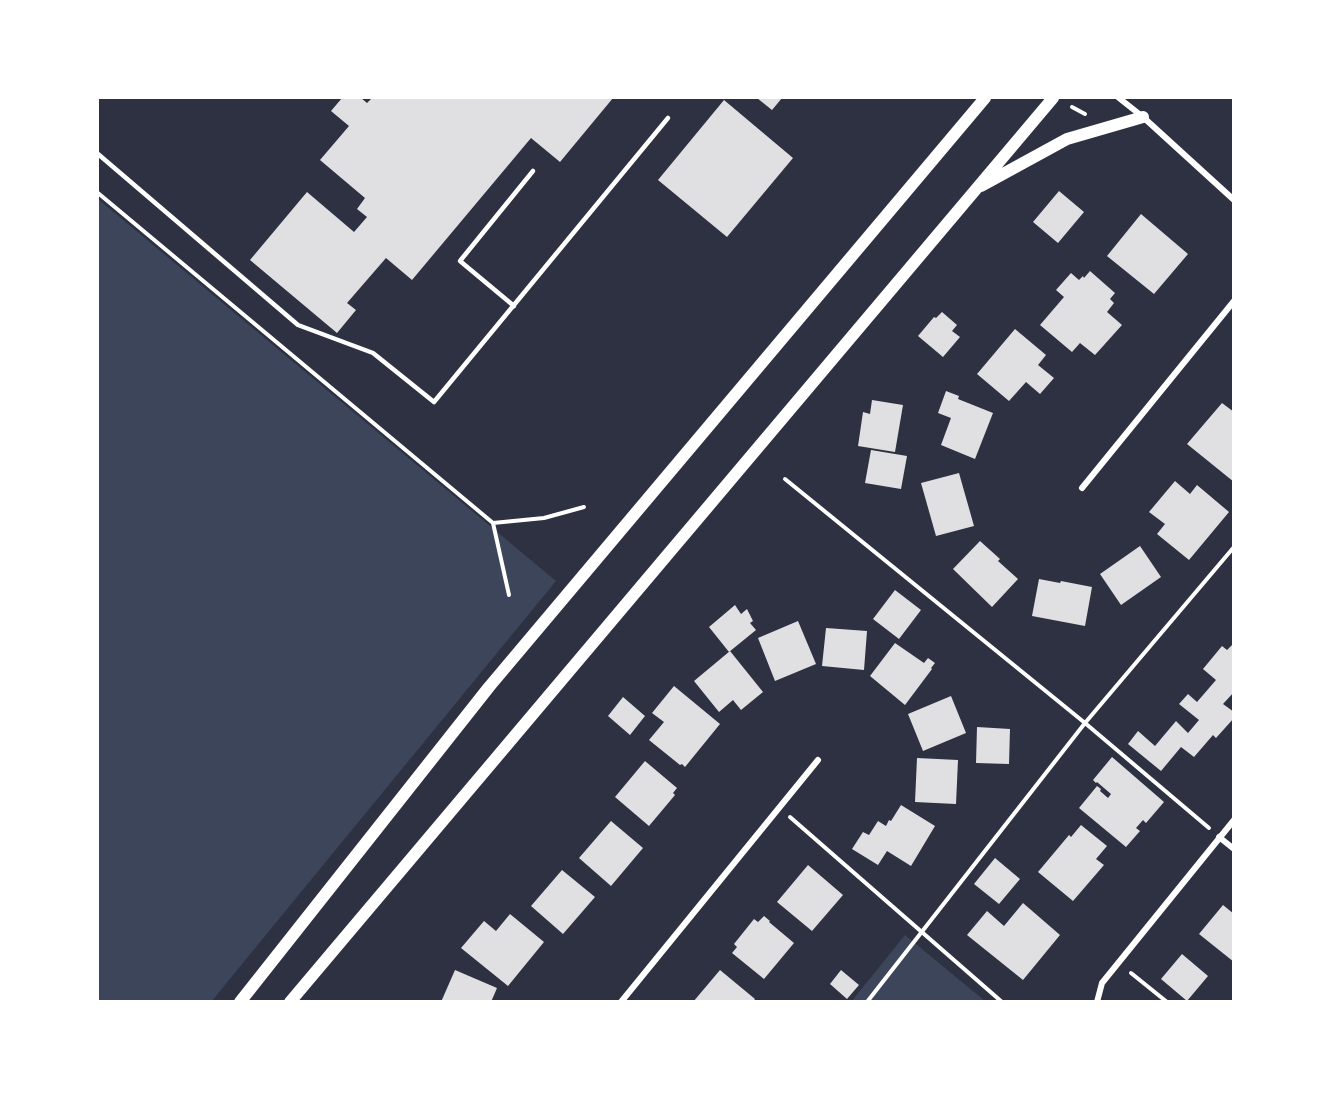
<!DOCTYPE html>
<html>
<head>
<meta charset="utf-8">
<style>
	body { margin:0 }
	#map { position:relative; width:1331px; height:1099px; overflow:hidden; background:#2d3142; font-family:Roboto,sans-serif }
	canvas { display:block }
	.frame { position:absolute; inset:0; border:99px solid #fff; pointer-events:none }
</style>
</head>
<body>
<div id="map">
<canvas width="1331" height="1099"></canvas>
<div class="frame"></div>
</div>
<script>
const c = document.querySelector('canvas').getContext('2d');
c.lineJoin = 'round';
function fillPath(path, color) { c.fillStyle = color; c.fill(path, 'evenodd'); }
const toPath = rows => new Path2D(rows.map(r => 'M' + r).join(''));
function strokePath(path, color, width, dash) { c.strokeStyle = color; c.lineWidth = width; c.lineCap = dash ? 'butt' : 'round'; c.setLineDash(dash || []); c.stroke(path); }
fillPath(toPath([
	[98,199,556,581,247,958,212,1001,98,1001],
	[905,935,985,1001,851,1002]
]), '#3c4559');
fillPath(toPath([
	[342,98,361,98,367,103,372,98,613,98,560,162,531,138,412,280,386,258,347,303,356,310,337,333,250,260,307,192,354,232,367,217,357,209,365,198,320,160,349,126,331,111],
	[757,98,782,98,772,110],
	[724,100,793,158,727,237,658,180],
	[1059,191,1084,212,1058,243,1033,222],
	[1141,214,1188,254,1154,294,1107,256],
	[1090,271,1115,293,1110,299,1114,303,1107,312,1122,325,1095,355,1080,343,1072,352,1040,325,1064,297,1056,290,1071,273,1079,280,1083,276,1084,278],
	[942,312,957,325,952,331,960,337,943,357,918,336,934,317,936,318],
	[1015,329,1046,355,1038,365,1054,378,1040,394,1026,382,1009,401,977,374],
	[946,391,959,396,958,399,993,413,975,459,941,445,951,418,938,413],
	[872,400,903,405,895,452,858,446,863,412,870,414],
	[1222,403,1234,412,1234,482,1187,444],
	[871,450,907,456,901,489,865,483],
	[959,473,974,526,936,536,921,483],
	[1175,481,1190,494,1197,485,1229,512,1189,560,1157,534,1165,524,1149,512],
	[980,541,1000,559,998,561,1018,579,992,607,953,569],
	[1140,546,1161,577,1121,605,1100,574],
	[1039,579,1060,583,1061,581,1092,587,1085,626,1032,616],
	[895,590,921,610,899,639,873,619],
	[735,605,741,614,747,609,753,621,750,623,756,630,729,652,709,627],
	[798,621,816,664,775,681,758,638],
	[826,628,867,631,864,670,822,666],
	[895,643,924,663,928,658,935,663,931,668,932,669,905,705,870,676],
	[1234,643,1234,692,1223,704,1234,712,1234,718,1216,738,1213,735,1194,757,1181,747,1161,771,1128,744,1138,731,1155,746,1176,721,1188,733,1199,720,1179,704,1188,694,1197,702,1216,680,1203,669,1222,646,1227,650],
	[730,651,763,692,741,710,733,700,719,712,694,681],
	[674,686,720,724,685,767,682,764,680,765,649,740,664,722,652,713],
	[951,696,966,733,923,751,908,714],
	[623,697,645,716,630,735,608,716],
	[977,727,1010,729,1009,764,976,763],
	[1112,757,1164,802,1146,823,1143,820,1136,828,1140,831,1126,847,1079,808,1097,786,1101,789,1100,791,1108,798,1111,794,1097,782,1096,783,1093,780],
	[917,758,958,760,956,804,915,802],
	[645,761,677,788,673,793,675,795,649,826,615,797],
	[901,805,935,826,911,866,887,851,878,865,852,849,863,832,869,835,878,821,886,826,889,820,891,821],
	[611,821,643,848,611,886,579,858],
	[1081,825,1107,846,1096,859,1104,865,1073,901,1038,872,1069,835,1071,837],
	[995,858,1020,879,999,904,974,884],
	[808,865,843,895,812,931,777,902],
	[562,870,595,897,563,934,531,906],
	[1023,903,1060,935,1023,980,967,935,987,911,1004,926],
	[1223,905,1234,914,1234,962,1199,934],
	[510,914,544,942,508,986,461,948,484,921,496,931],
	[764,916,770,921,769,922,794,943,764,979,732,953,737,947,734,944,754,919,758,922],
	[1182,954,1208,976,1187,1001,1161,979],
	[455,970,497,988,491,1002,441,1002],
	[720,970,755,999,753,1002,693,1002],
	[841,970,859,985,847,999,830,984]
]), '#e0e0e3');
strokePath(toPath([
	[1072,107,1085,114],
	[98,193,493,523,509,595],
	[785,479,1085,723,1209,828],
	[493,523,544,518,584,507],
	[790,817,1002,1002],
	[1131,973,1167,1002],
	[867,1002,1085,723,1234,547]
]), '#fff', 4);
strokePath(toPath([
	[98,154,298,325,373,353,434,402,668,118],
	[514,306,460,261,533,171]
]), '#fff', 4.5);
strokePath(toPath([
	[1119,98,1143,117,1234,200],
	[1082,488,1234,301],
	[1219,837,1234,849],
	[621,1002,818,760],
	[1097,1002,1102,983,1234,820]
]), '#fff', 6);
strokePath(toPath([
	[981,186,1067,139,1143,117],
	[240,1002,489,687,985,98],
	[290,1002,1053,98]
]), '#fff', 12);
</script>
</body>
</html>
